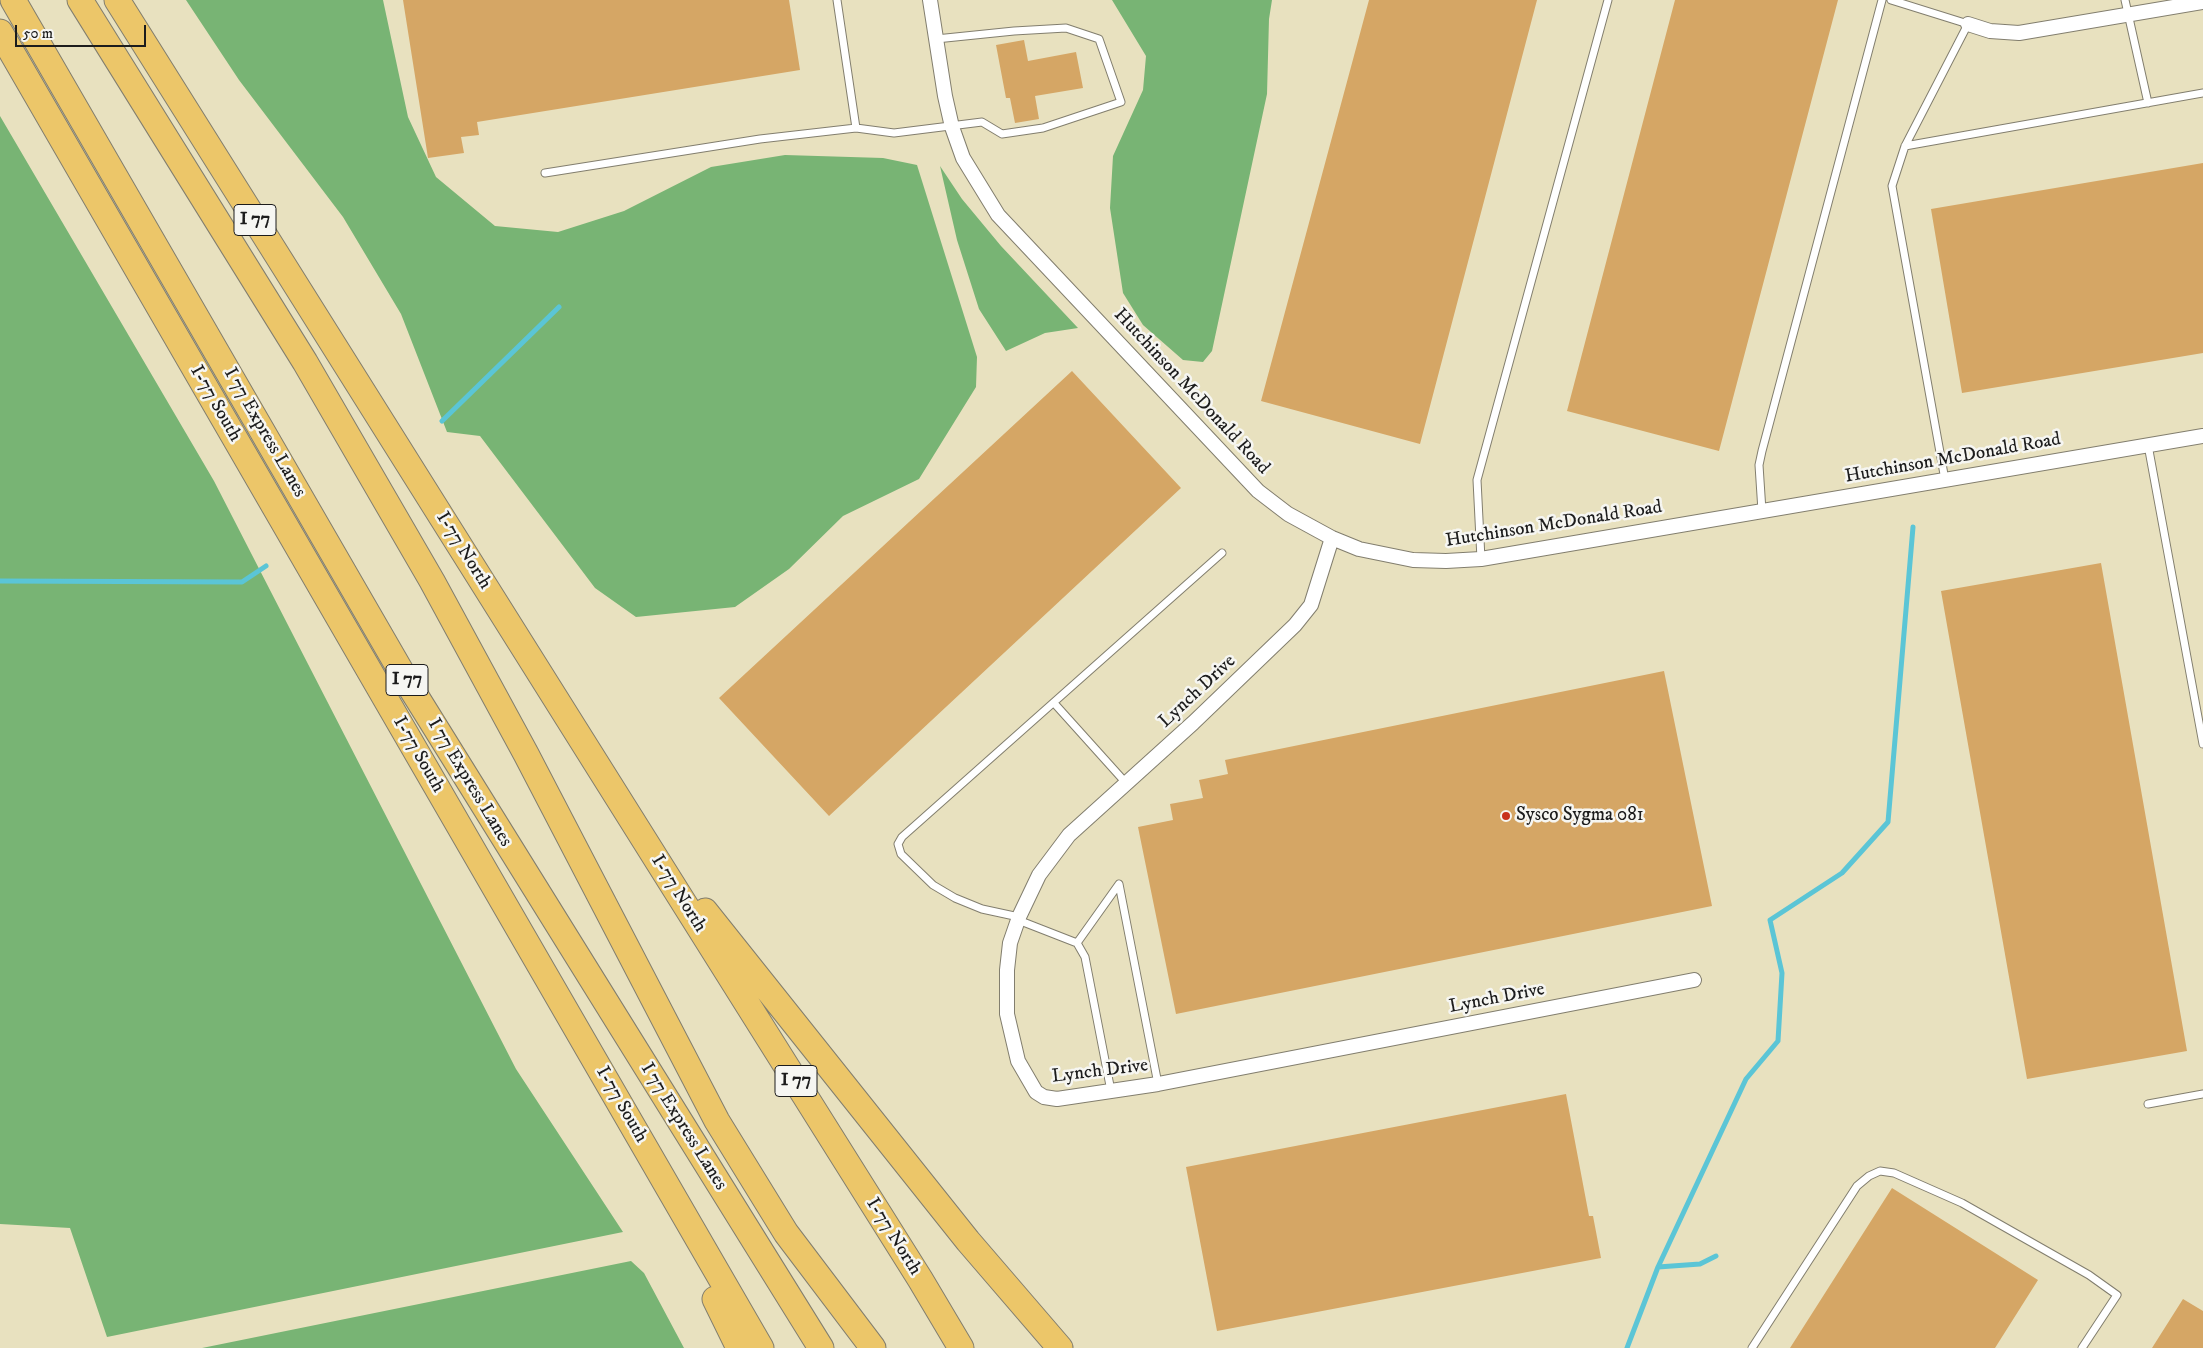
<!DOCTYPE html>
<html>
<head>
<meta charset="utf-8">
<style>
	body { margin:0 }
	#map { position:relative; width:2203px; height:1348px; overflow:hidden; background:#e8e1bf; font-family:"IM FELL DW Pica",serif }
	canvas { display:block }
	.scale { position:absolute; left:15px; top:25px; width:131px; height:22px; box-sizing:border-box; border:2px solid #1c1c1c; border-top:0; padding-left:6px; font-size:15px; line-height:18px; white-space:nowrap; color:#1c1c1c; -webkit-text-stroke:4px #f6f6f2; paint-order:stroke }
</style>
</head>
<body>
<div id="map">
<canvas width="2203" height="1348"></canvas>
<div class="scale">50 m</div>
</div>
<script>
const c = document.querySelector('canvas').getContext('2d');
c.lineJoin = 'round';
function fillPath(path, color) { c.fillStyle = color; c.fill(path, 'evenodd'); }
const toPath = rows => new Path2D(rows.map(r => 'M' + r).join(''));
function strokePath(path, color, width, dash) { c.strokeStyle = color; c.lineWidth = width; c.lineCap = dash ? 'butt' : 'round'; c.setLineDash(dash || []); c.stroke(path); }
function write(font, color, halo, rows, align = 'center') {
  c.font = font + ' "IM FELL DW Pica",serif'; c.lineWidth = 5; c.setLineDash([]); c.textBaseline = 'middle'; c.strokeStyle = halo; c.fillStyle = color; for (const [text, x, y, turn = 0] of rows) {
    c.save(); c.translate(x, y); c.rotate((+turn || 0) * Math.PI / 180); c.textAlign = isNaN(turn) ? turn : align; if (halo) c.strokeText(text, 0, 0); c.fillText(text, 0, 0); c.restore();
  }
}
fillPath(toPath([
	[186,0,383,0,408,117,436,177,495,226,558,232,624,211,711,167,785,155,883,158,917,165,977,357,976,387,919,479,843,516,789,569,735,607,636,617,595,588,480,436,447,432,401,314,343,217,239,80],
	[1112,0,1272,0,1269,19,1267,94,1212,351,1203,362,1183,360,1143,325,1123,293,1110,208,1113,156,1143,90,1146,56],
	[0,116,214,481,516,1069,623,1232,107,1337,70,1228,0,1224],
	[940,166,962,199,1001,246,1078,328,1045,333,1006,351,979,309,957,240],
	[631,1261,644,1273,684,1348,202,1348]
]), '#78b474');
strokePath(toPath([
	[442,421,559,307],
	[0,581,242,582,266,566],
	[1658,1267,1700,1264,1716,1256],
	[1627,1348,1658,1267,1746,1079,1778,1041,1782,973,1770,920,1842,873,1888,822,1913,527]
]), '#5bc5d6', 5);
fillPath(toPath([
	[403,0,789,0,800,70,477,122,479,135,461,137,464,153,428,158],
	[1369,0,1537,0,1420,444,1261,401],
	[1675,0,1838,0,1719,451,1567,411],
	[1024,40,1028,61,1076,52,1083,88,1035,96,1039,119,1015,123,1010,98,1006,98,996,45],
	[2203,163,2203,353,1962,393,1931,209],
	[1072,371,1181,488,829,816,719,698],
	[2101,563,2187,1051,2027,1079,1941,591],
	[1664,671,1712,906,1176,1014,1138,827,1173,820,1170,804,1203,798,1199,780,1228,774,1225,760],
	[1566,1094,1589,1216,1593,1216,1601,1258,1217,1331,1186,1167],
	[1892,1188,2038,1280,1995,1348,1790,1348],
	[2183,1299,2203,1311,2203,1348,2152,1348]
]), '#d5a665');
const service = toPath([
	[837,0,856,128,894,133,982,122,1002,134,1043,128,1121,102,1099,39,1066,28,1014,31,936,39],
	[1891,0,1968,24,1905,146,1892,186,1945,480],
	[2125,0,2148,103],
	[1905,146,2203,93],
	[545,173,760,139,856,128],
	[2148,445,2203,744],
	[1762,511,1759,465,1762,451,1882,0],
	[1481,559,1477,480,1608,0],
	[1054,703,1126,783],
	[1019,917,982,909,955,898,933,885,901,854,898,844,902,837,1222,553],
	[1018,920,1077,943,1085,957,1111,1091],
	[1077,943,1119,884,1158,1084],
	[2148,1104,2203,1094],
	[1752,1348,1857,1186,1869,1176,1880,1171,1894,1173,1962,1203,2089,1275,2117,1295,2082,1348]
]);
const minor = toPath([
	[930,0,945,96,952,127,963,158,998,215,1258,491,1288,514,1332,538,1359,549,1413,560,1446,561,1481,559,2203,436],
	[1968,24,1990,31,2019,33,2203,2],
	[1332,538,1311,605,1295,625,1193,723,1069,835,1039,875,1019,917,1010,943,1007,970,1007,1014,1018,1061,1036,1092,1044,1097,1057,1099,1158,1084,1694,980]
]);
const motorway = toPath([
	[13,0,409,685,821,1348],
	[80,0,305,362,432,581,526,754,717,1121,786,1233,873,1348],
	[117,0,920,1279,961,1348],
	[0,32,761,1348],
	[705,911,968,1241,1060,1348],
	[715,1299,739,1348]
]);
strokePath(service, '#827e6e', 9);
strokePath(minor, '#827e6e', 16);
strokePath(motorway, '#827e6e', 27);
strokePath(service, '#fff', 7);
strokePath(minor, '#fff', 14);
strokePath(motorway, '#ecc669', 25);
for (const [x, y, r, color] of [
	[1506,816,5,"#c8321e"]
]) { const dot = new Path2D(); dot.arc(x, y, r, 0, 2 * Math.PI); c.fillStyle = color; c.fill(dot); strokePath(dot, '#f6f6f2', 2); }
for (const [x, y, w] of [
	[255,220,42],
	[407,680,42],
	[796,1081,42]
]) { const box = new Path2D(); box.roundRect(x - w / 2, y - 15.5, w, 31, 4); c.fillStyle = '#f6f6f2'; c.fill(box); strokePath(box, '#1c1c1c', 1); }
write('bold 18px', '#1c1c1c', null, [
	["I 77",255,220],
	["I 77",407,680],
	["I 77",796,1081]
]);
write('19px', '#1c1c1c', '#f6f6f2', [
	["Hutchinson McDonald Road",1191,392,47],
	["I-77 South",215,404,60],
	["I 77 Express Lanes",264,433,60],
	["Hutchinson McDonald Road",1953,459,-10],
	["Hutchinson McDonald Road",1554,525,-9],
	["I-77 North",463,551,58],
	["Lynch Drive",1198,692,-43],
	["I-77 South",418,755,60],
	["I 77 Express Lanes",469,783,59],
	["I-77 North",678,894,58],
	["Lynch Drive",1497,999,-11],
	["Lynch Drive",1100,1072,-7],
	["I-77 South",621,1105,60],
	["I 77 Express Lanes",683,1127,58],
	["I-77 North",893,1237,58]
]);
write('19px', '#1c1c1c', '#f6f6f2', [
	["Sysco Sygma 081",1516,816]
], 'left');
</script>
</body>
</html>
